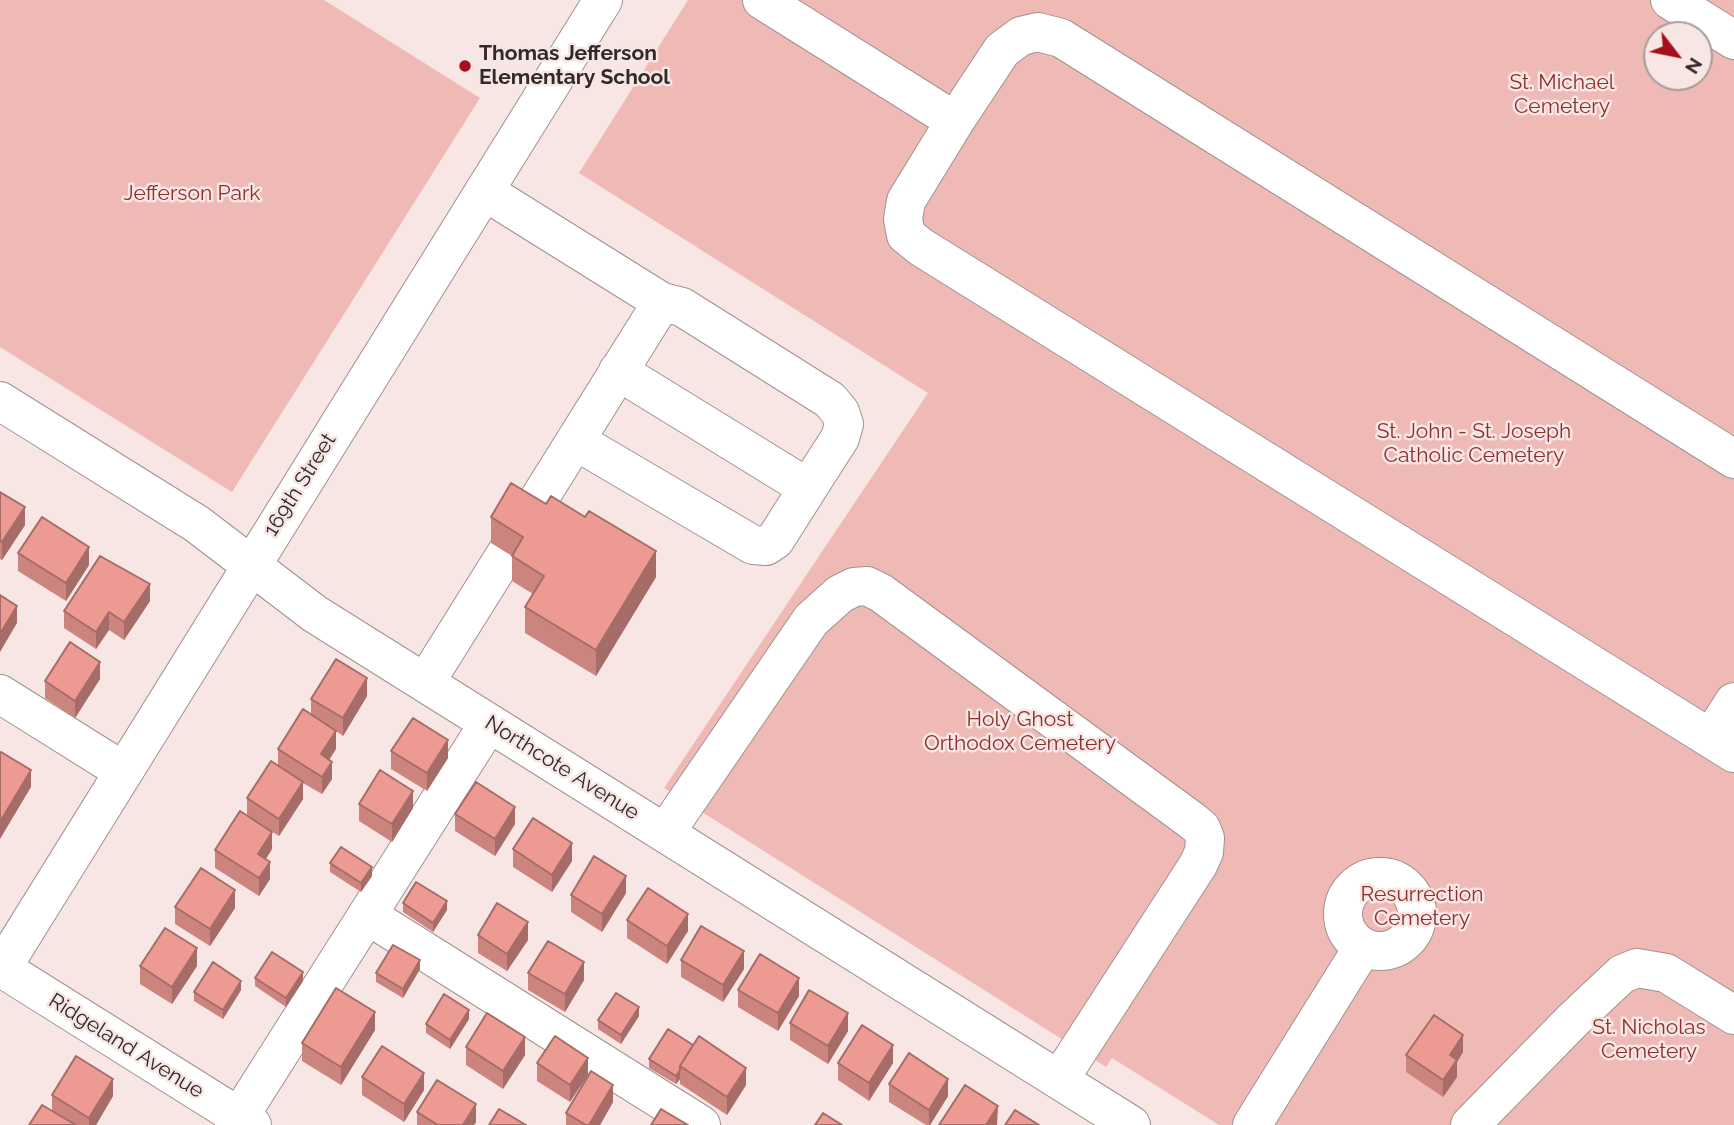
<!DOCTYPE html>
<html>
<head>
<meta charset="utf-8">
<style>
	body { margin:0 }
	#map { position:relative; width:1734px; height:1125px; overflow:hidden; background:#f7e6e4; font-family:Raleway,sans-serif }
	canvas { display:block }
	.north { position:absolute; left:1643px; top:21px; width:70px; height:70px; box-sizing:border-box; background:#f7e6e4; border:2px solid #a89b9a; border-radius:50%; rotate:122deg; font-size:19px; font-weight:700; line-height:28px; text-align:center; color:#312a2a }
	.north::after { content:''; display:block; margin:auto; width:24px; height:32px; background:#a60f1c; clip-path:polygon(50% 0,100% 100%,50% 72%,0 100%) }
</style>
</head>
<body>
<div id="map">
<canvas width="1734" height="1125"></canvas>
<div class="north">N</div>
</div>
<script>
const c = document.querySelector('canvas').getContext('2d');
c.lineJoin = 'round';
function fillPath(path, color) { c.fillStyle = color; c.fill(path, 'evenodd'); }
const toPath = rows => new Path2D(rows.map(r => 'M' + r).join(''));
function strokePath(path, color, width, dash) { c.strokeStyle = color; c.lineWidth = width; c.lineCap = dash ? 'butt' : 'round'; c.setLineDash(dash || []); c.stroke(path); }
function write(font, color, halo, rows, align = 'center') {
  c.font = font + ' Raleway,sans-serif'; c.lineWidth = 5; c.setLineDash([]); c.textBaseline = 'middle'; c.strokeStyle = halo; c.fillStyle = color; for (const [text, x, y, turn = 0] of rows) {
    c.save(); c.translate(x, y); c.rotate((+turn || 0) * Math.PI / 180); c.textAlign = isNaN(turn) ? turn : align; if (halo) c.strokeText(text, 0, 0); c.fillText(text, 0, 0); c.restore();
  }
}
fillPath(toPath([
	[0,0,324,0,480,98,232,492,0,347],
	[688,0,1734,0,1734,1125,1219,1125,1112,1058,1106,1067,664,788,928,393,579,173],
	[1657,35,1699,35,1699,77,1657,77]
]), '#efbab5');
const minor = toPath([
	[762,0,955,121,1002,50,1021,36,1038,32,1061,38,1734,459],
	[1670,0,1734,40],
	[955,121,906,201,903,219,906,235,921,247,1734,753],
	[484,191,662,302,527,518],
	[618,371,808,488,840,438,844,424,840,412,830,400,682,307,662,302],
	[0,401,197,524,315,614,1131,1125],
	[576,441,753,545,766,546,775,540,808,488],
	[425,683,507,552],
	[0,694,123,771],
	[1711,738,1734,702],
	[665,833,811,620,840,594,854,587,867,586,881,593,1191,820,1201,828,1205,838,1204,852,1198,865,1059,1080],
	'1343 914a37 37 0 1 1 74 0a37 37 0 1 1-74 0Z',
	[367,915,701,1125],
	[0,967,252,1125],
	[0,971,603,0],
	[234,1125,489,723],
	[1252,1125,1363,947],
	[1470,1125,1573,1020,1622,974,1637,968,1666,973,1734,1015]
]);
strokePath(minor, '#a1918f', 40);
strokePath(minor, '#fff', 38);
fillPath(toPath([
	[0,492,25,525,2,560,0,559],
	[491,517,656,577,596,676,525,633,525,607,533,594,512,581,512,556,491,543],
	[18,553,89,565,66,601,18,571],
	[150,601,124,640,109,630,96,649,64,628,64,611],
	[100,679,75,718,45,698,45,681],
	[367,696,343,736,336,731,336,749,329,760,332,779,322,794,303,783,303,799,279,836,247,816,247,798,278,766,278,749,311,715,311,699],
	[391,751,448,758,427,791,391,769],
	[359,804,413,808,392,842,359,821],
	[455,814,515,824,495,856,455,831],
	[272,849,266,859,270,879,259,896,215,868,215,850],
	[513,849,572,861,552,892,513,867],
	[330,863,372,876,361,892,330,872],
	[626,893,602,932,571,912,571,895],
	[403,903,447,910,433,932,403,912],
	[175,907,235,908,210,946,175,924],
	[627,920,688,931,667,964,627,938],
	[478,935,528,940,507,971,478,953],
	[681,960,744,969,723,1002,681,977],
	[140,966,197,966,172,1004,140,984],
	[420,969,403,998,376,982,376,973],
	[528,973,584,980,565,1012,528,990],
	[255,978,303,981,286,1007,255,986],
	[241,990,223,1019,194,1001,194,992],
	[738,990,799,996,778,1031,738,1007],
	[639,1016,621,1044,598,1029,598,1020],
	[469,1019,450,1049,426,1033,426,1024],
	[790,1023,848,1031,828,1064,790,1040],
	[375,1030,341,1085,302,1061,302,1043],
	[693,1045,746,1085,727,1115,680,1084,680,1079,676,1084,649,1068,649,1059],
	[466,1047,525,1055,503,1089,466,1065],
	[1463,1052,1457,1062,1457,1077,1443,1097,1406,1072,1406,1055],
	[588,1058,570,1102,537,1081,537,1063],
	[838,1063,893,1063,869,1101,838,1080],
	[362,1077,424,1090,404,1122,362,1095],
	[889,1084,948,1096,930,1125,926,1125,889,1102],
	[52,1095,113,1096,96,1125,29,1125,52,1111],
	[613,1102,600,1125,566,1125,566,1113],
	[417,1112,476,1122,474,1125,417,1125]
]), '#cc847e');
fillPath(toPath([
	[25,507,25,525,2,560,2,542],
	[89,547,89,565,66,601,66,583],
	[656,551,656,577,596,676,596,650],
	[150,584,150,601,124,640,124,622],
	[17,606,17,623,0,652,0,634],
	[109,612,109,630,96,649,96,632],
	[100,662,100,679,75,718,75,701],
	[367,678,367,696,343,736,343,718],
	[336,731,336,749,321,772,321,754],
	[448,740,448,758,427,791,427,773],
	[332,762,332,779,322,794,322,777],
	[31,770,31,787,0,839,0,822],
	[303,782,303,799,279,836,279,819],
	[413,791,413,808,392,842,392,824],
	[515,807,515,824,495,856,495,839],
	[272,832,272,849,258,871,258,854],
	[572,843,572,861,552,892,552,875],
	[270,862,270,879,259,896,259,878],
	[372,867,372,876,361,892,361,883],
	[626,876,626,893,602,932,602,914],
	[235,890,235,908,210,946,210,929],
	[447,901,447,910,433,932,433,923],
	[688,914,688,931,667,964,667,946],
	[528,922,528,940,507,971,507,954],
	[197,948,197,966,172,1004,172,987],
	[744,951,744,969,723,1002,723,985],
	[420,960,420,969,403,998,403,989],
	[584,962,584,980,565,1012,565,994],
	[303,972,303,981,286,1007,286,998],
	[799,978,799,996,778,1031,778,1013],
	[241,981,241,990,223,1019,223,1010],
	[639,1007,639,1016,621,1044,621,1035],
	[469,1010,469,1019,450,1049,450,1040],
	[375,1012,375,1030,341,1085,341,1067],
	[848,1013,848,1031,828,1064,828,1046],
	[1463,1035,1463,1052,1457,1062,1457,1077,1443,1097,1443,1080,1450,1055],
	[525,1037,525,1055,503,1089,503,1071],
	[893,1045,893,1063,869,1101,869,1083],
	[588,1058,588,1075,570,1102,570,1085],
	[746,1068,746,1085,727,1115,727,1097],
	[680,1070,680,1079,676,1084,676,1076],
	[424,1073,424,1090,404,1122,404,1104],
	[113,1079,113,1096,96,1125,89,1125,89,1118],
	[948,1079,948,1096,930,1125,929,1125,929,1110],
	[613,1085,613,1102,600,1125,589,1125],
	[476,1104,476,1122,474,1125,463,1125],
	[998,1106,997,1125,986,1125]
]), '#a66c67');
const building = toPath([
	[511,483,546,504,551,496,585,517,589,511,656,551,596,650,525,607,544,576,512,556,523,537,491,517,511,483],
	[0,492,25,507,2,542,0,541,0,492],
	[42,517,89,547,66,583,18,553,42,517],
	[100,556,150,584,124,622,109,612,96,632,64,611,100,556],
	[0,595,17,606,0,634,0,595],
	[70,642,100,662,75,701,45,681,70,642],
	[336,659,367,678,343,718,311,699,336,659],
	[303,709,336,731,321,754,332,762,322,777,278,749,303,709],
	[413,718,448,740,427,773,391,751,413,718],
	[1,752,31,770,0,822,0,754,1,752],
	[271,761,303,782,279,819,247,798,271,761],
	[380,770,413,791,392,824,359,804,380,770],
	[476,782,515,807,495,839,455,814,476,782],
	[240,811,272,832,258,854,270,862,259,878,215,850,240,811],
	[533,818,572,843,552,875,513,849,533,818],
	[341,847,372,867,361,883,330,863,341,847],
	[594,856,626,876,602,914,571,895,594,856],
	[201,868,235,890,210,929,175,907,201,868],
	[416,882,447,901,433,923,403,903,416,882],
	[648,888,688,914,667,946,627,920,648,888],
	[497,903,528,922,507,954,478,935,497,903],
	[701,926,744,951,723,985,681,960,701,926],
	[165,928,197,948,172,987,140,966,165,928],
	[548,941,584,962,565,994,528,973,548,941],
	[393,945,420,960,403,989,376,973,393,945],
	[272,952,303,972,286,998,255,978,272,952],
	[760,954,799,978,778,1013,738,990,760,954],
	[213,962,241,981,223,1010,194,992,213,962],
	[336,988,375,1012,341,1067,302,1043,336,988],
	[809,990,848,1013,828,1046,790,1023,809,990],
	[616,993,639,1007,621,1035,598,1020,616,993],
	[444,994,469,1010,450,1040,426,1024,444,994],
	[487,1013,525,1037,503,1071,466,1047,487,1013],
	[1434,1015,1463,1035,1450,1055,1457,1060,1443,1080,1406,1055,1434,1015],
	[862,1025,893,1045,869,1083,838,1063,862,1025],
	[668,1029,693,1045,680,1066,680,1070,676,1076,649,1059,668,1029],
	[555,1036,588,1058,570,1085,537,1063,555,1036],
	[699,1036,746,1068,727,1097,680,1066,699,1036],
	[382,1046,424,1073,404,1104,362,1077,382,1046],
	[909,1053,948,1079,929,1110,889,1084,909,1053],
	[76,1056,113,1079,89,1118,52,1095,76,1056],
	[591,1071,613,1085,589,1125,586,1125,566,1113,591,1071],
	[437,1080,476,1104,463,1125,438,1125,417,1112,437,1080],
	[965,1085,998,1106,986,1125,939,1125,965,1085],
	[42,1105,76,1125,29,1125,42,1105],
	[499,1109,526,1125,489,1125,499,1109],
	[661,1109,688,1125,651,1125,661,1109],
	[1015,1110,1039,1125,1005,1125,1015,1110],
	[823,1113,842,1125,815,1125,823,1113]
]);
fillPath(building, '#ed9a93');
strokePath(building, '#a66c67', 2);
for (const [x, y, r, color] of [
	[465,66,7,"#a60f1c"]
]) { const dot = new Path2D(); dot.arc(x, y, r, 0, 2 * Math.PI); c.fillStyle = color; c.fill(dot); strokePath(dot, '#f7e6e4', 2.5); }
write('bold 21px', '#312a2a', '#f7e6e4', [
	["Thomas Jefferson",479,54],
	["Elementary School",479,78]
], 'left');
write('21px', '#8e2e2c', '#f7e6e4', [
	["St. Michael",1562,83],
	["Cemetery",1562,107],
	["Jefferson Park",192,194],
	["St. John - St. Joseph",1474,432],
	["Catholic Cemetery",1474,456],
	["Holy Ghost",1020,720],
	["Orthodox Cemetery",1020,744],
	["Resurrection",1422,895],
	["Cemetery",1422,919],
	["St. Nicholas",1649,1028],
	["Cemetery",1649,1052]
]);
write('21px', '#312a2a', '#f7e6e4', [
	["169th Street",300,485,-58],
	["Northcote Avenue",562,768,32],
	["Ridgeland Avenue",126,1046,32]
]);
</script>
</body>
</html>
